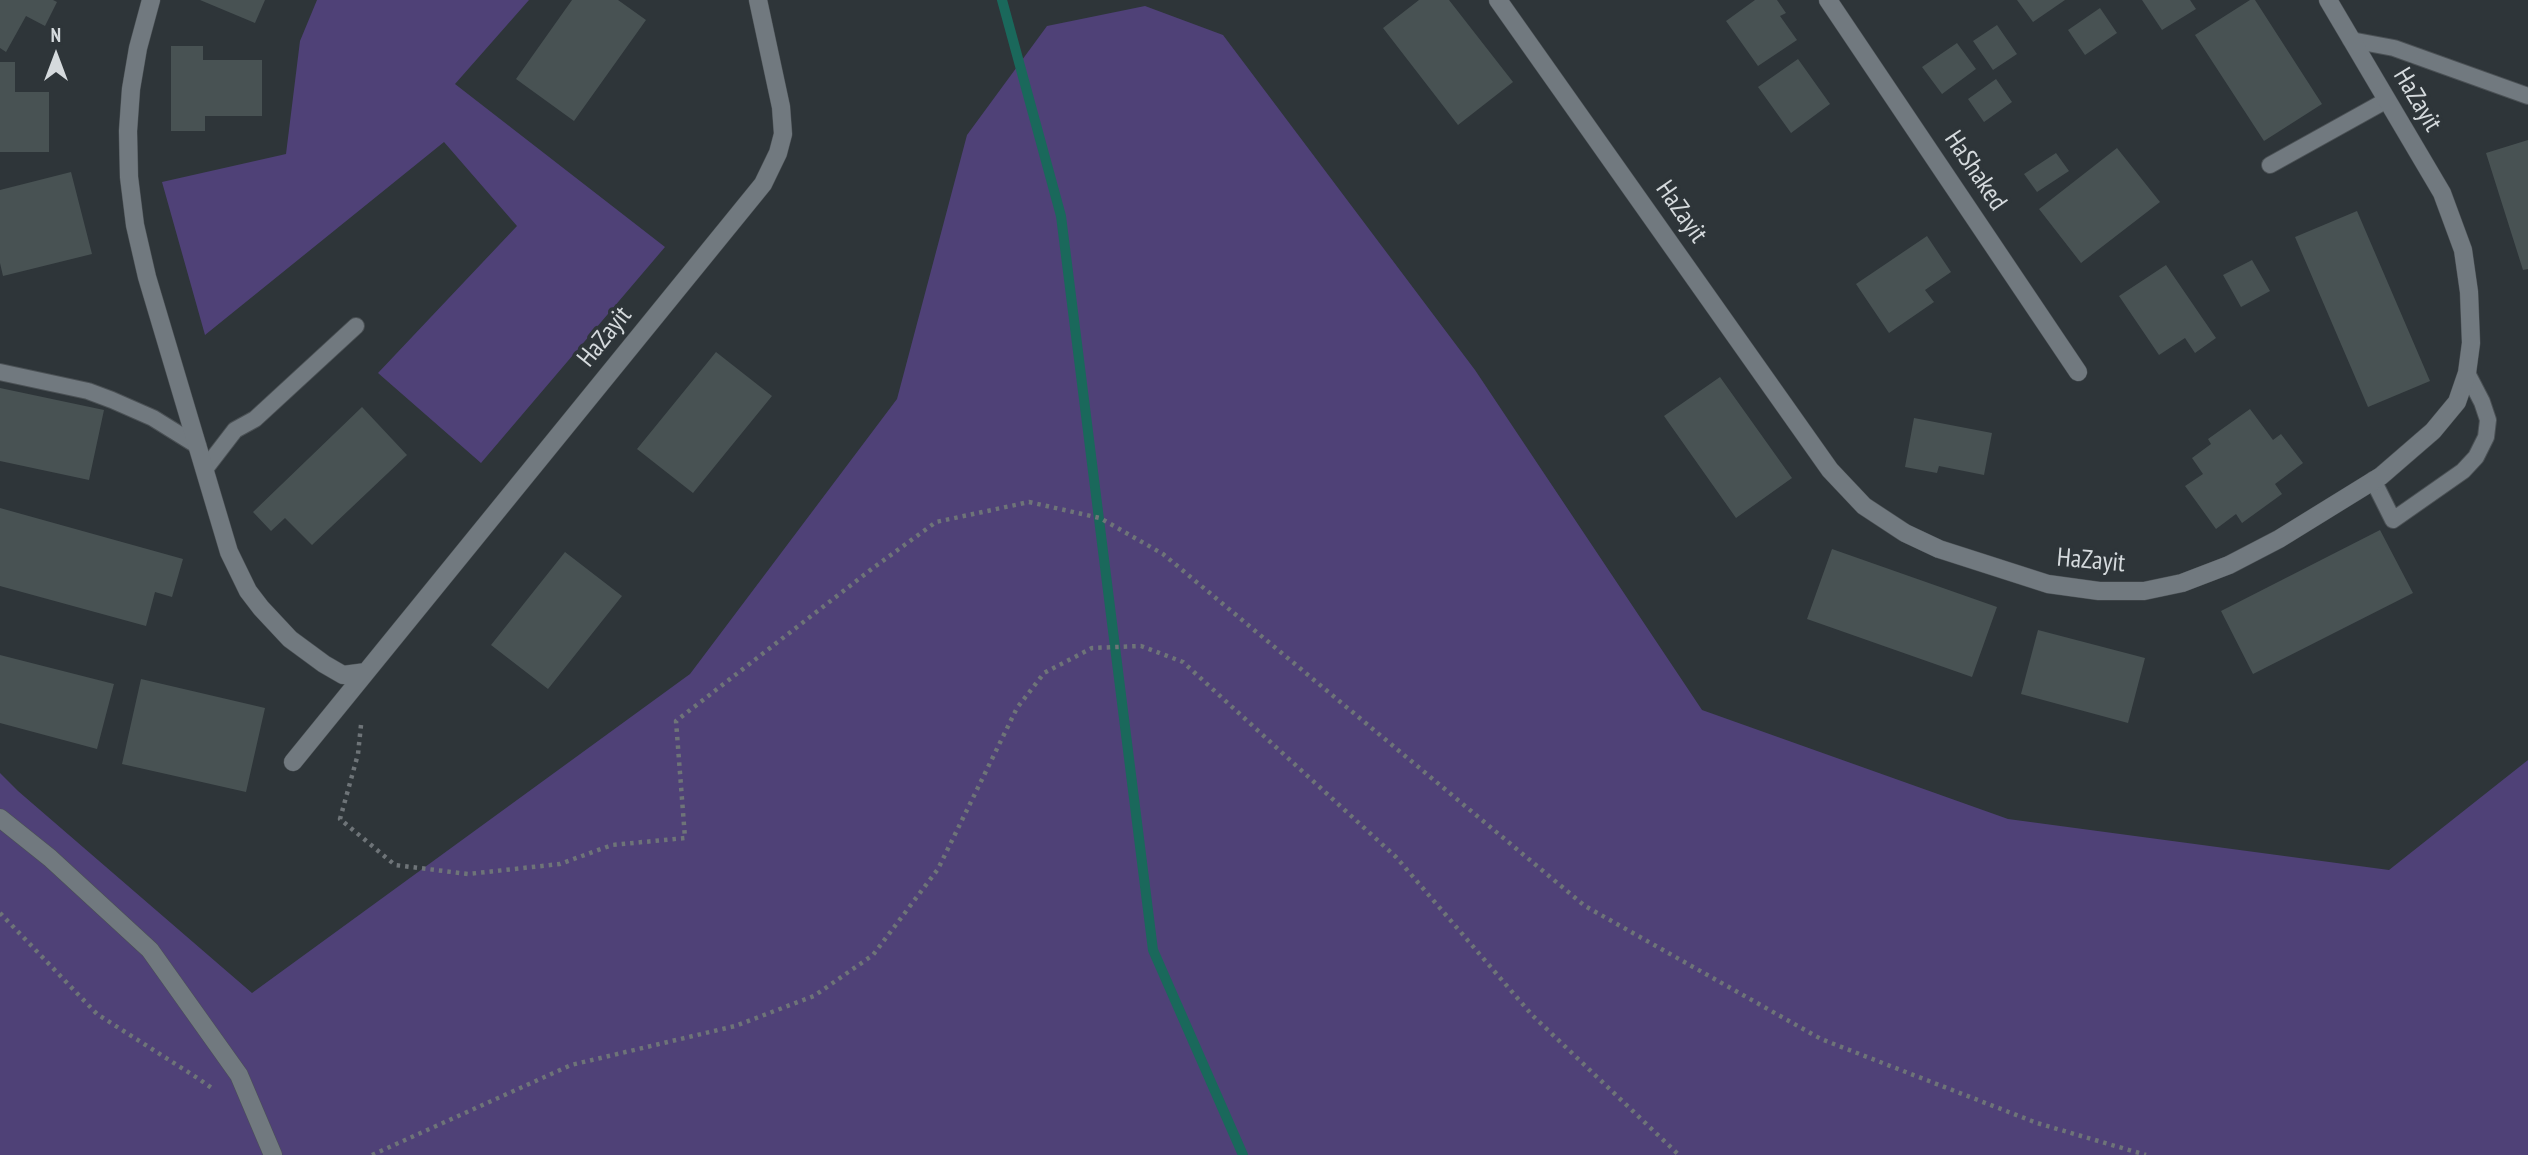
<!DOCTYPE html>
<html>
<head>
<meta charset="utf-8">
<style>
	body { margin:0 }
	#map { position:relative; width:2528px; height:1155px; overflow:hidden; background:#2e3539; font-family:"PT Sans Narrow",sans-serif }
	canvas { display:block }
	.north { position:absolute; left:21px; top:21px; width:70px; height:70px; -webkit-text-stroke:5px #2e3539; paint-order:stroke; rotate:0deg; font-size:19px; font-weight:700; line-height:28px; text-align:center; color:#d5dadd }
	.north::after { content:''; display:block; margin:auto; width:24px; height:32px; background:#d5dadd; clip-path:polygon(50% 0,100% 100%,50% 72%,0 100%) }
</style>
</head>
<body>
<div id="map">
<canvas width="2528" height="1155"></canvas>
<div class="north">N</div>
</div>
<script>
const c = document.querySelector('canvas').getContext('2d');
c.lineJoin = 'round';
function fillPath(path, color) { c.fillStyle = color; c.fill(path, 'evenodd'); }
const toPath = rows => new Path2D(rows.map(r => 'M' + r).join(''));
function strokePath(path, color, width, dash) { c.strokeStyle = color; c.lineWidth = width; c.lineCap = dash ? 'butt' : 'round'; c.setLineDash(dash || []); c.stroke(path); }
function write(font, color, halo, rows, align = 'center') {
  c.font = font + ' "PT Sans Narrow",sans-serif'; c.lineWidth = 7; c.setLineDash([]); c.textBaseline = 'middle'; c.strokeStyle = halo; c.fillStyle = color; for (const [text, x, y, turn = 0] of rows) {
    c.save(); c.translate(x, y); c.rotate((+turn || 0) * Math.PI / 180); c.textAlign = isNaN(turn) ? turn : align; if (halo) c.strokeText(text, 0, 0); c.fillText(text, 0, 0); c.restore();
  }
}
fillPath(toPath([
	[317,0,529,0,455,84,665,247,481,463,378,373,517,226,444,142,205,335,162,182,286,154,300,41],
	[1145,6,1223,35,1475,370,1702,710,2008,819,2389,870,2528,760,2528,1155,0,1155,0,773,18,791,252,993,690,674,897,399,967,135,1047,26]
]), '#4f4177');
strokePath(toPath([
	[1002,0,1061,216,1153,950,1243,1155]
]), '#1a685b', 10);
fillPath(toPath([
	[0,0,53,0,57,2,45,26,26,16,6,52,0,48],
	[200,0,265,0,255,23],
	[572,0,618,0,646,20,574,121,516,79],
	[1419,0,1449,0,1513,82,1458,125,1383,28],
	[1755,0,1777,0,1786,13,1780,16,1797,40,1758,66,1726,21],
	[2017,0,2065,0,2033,22],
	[2142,0,2190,0,2196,9,2162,30],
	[2250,0,2255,0,2322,104,2264,141,2195,35],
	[2100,8,2117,33,2085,55,2068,30],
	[1997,25,2017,54,1993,70,1973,41],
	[1957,43,1976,69,1942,94,1922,67],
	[171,46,203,46,203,60,262,60,262,116,205,116,205,131,171,131],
	[1798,59,1830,104,1791,133,1758,87],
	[0,62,15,62,15,92,49,92,49,152,0,152],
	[1996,79,2012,102,1984,122,1968,99],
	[2528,140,2528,269,2523,270,2486,153],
	[2117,148,2160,202,2081,263,2039,209],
	[2056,153,2069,171,2037,192,2024,174],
	[71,172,92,254,3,276,0,263,0,190],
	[2357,211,2430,381,2368,407,2295,237],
	[1927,236,1951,272,1925,290,1934,302,1889,333,1856,284],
	[2252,260,2270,291,2241,307,2223,275],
	[2166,265,2216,338,2195,353,2185,338,2159,355,2119,296],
	[716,352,772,396,693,493,637,449],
	[1720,377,1792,478,1736,518,1664,416],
	[0,388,104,410,89,480,0,461],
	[362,407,407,455,312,545,285,518,271,531,253,512],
	[2250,409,2273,440,2281,434,2303,463,2275,484,2282,494,2242,523,2236,514,2216,529,2185,486,2203,474,2192,458,2211,444,2208,439],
	[1914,418,1992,433,1984,475,1939,466,1937,473,1905,467],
	[0,508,183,559,172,597,155,592,146,626,0,586],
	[2380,530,2413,593,2253,674,2221,611],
	[1832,549,1997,607,1972,677,1807,619],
	[565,552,622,596,548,689,491,645],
	[2038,630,2145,658,2128,723,2021,694],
	[0,655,114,684,97,749,0,723],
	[141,679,265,708,246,792,122,764]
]), '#485253');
const lane = toPath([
	[2351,40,2394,48,2528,96],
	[2270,165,2387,100],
	[0,372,88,391,112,400,153,418,198,446],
	[205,469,235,430,255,419,356,326],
	[2373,480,2393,520,2463,471,2476,457,2486,437,2488,420,2482,402,2467,373]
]);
const street = toPath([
	[151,0,138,48,131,89,128,131,129,177,135,225,147,277,229,552,248,591,261,608,290,639,324,664,343,675,366,672],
	[1498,0,1830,470,1864,506,1905,533,1939,549,2048,584,2099,591,2144,591,2182,583,2229,565,2279,539,2381,476,2433,431,2457,402,2467,373,2471,343,2469,292,2463,250,2442,193,2328,0],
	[1828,0,2078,372],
	[293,762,763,184,778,153,783,134,781,107,758,0]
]);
const secondary = toPath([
	[0,818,50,858,150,950,239,1075,273,1155]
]);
strokePath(lane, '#4b5155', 18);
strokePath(street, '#4b5155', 19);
strokePath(secondary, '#4b5155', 19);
strokePath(toPath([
	[361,725,358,754,340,819,395,865,468,874,560,864,612,845,685,838,676,721,873,568,936,522,1029,502,1100,518,1163,554,1585,906,1821,1039,2037,1123,2146,1155],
	[0,913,97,1014,199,1079,213,1089],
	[372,1155,571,1065,735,1026,814,996,873,955,938,869,1017,708,1044,673,1092,648,1141,646,1183,662,1396,857,1532,1015,1679,1155]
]), '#6e7478', 4.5, [3.5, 5]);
strokePath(lane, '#71797f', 16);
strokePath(street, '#71797f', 18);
strokePath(secondary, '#71797f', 18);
write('26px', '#d5dadd', '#2e3539', [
	["HaZayit",2417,100,59],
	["HaShaked",1975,171,56],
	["HaZayit",1681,212,55],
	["HaZayit",605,337,-51],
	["HaZayit",2091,561,5]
]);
</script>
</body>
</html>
